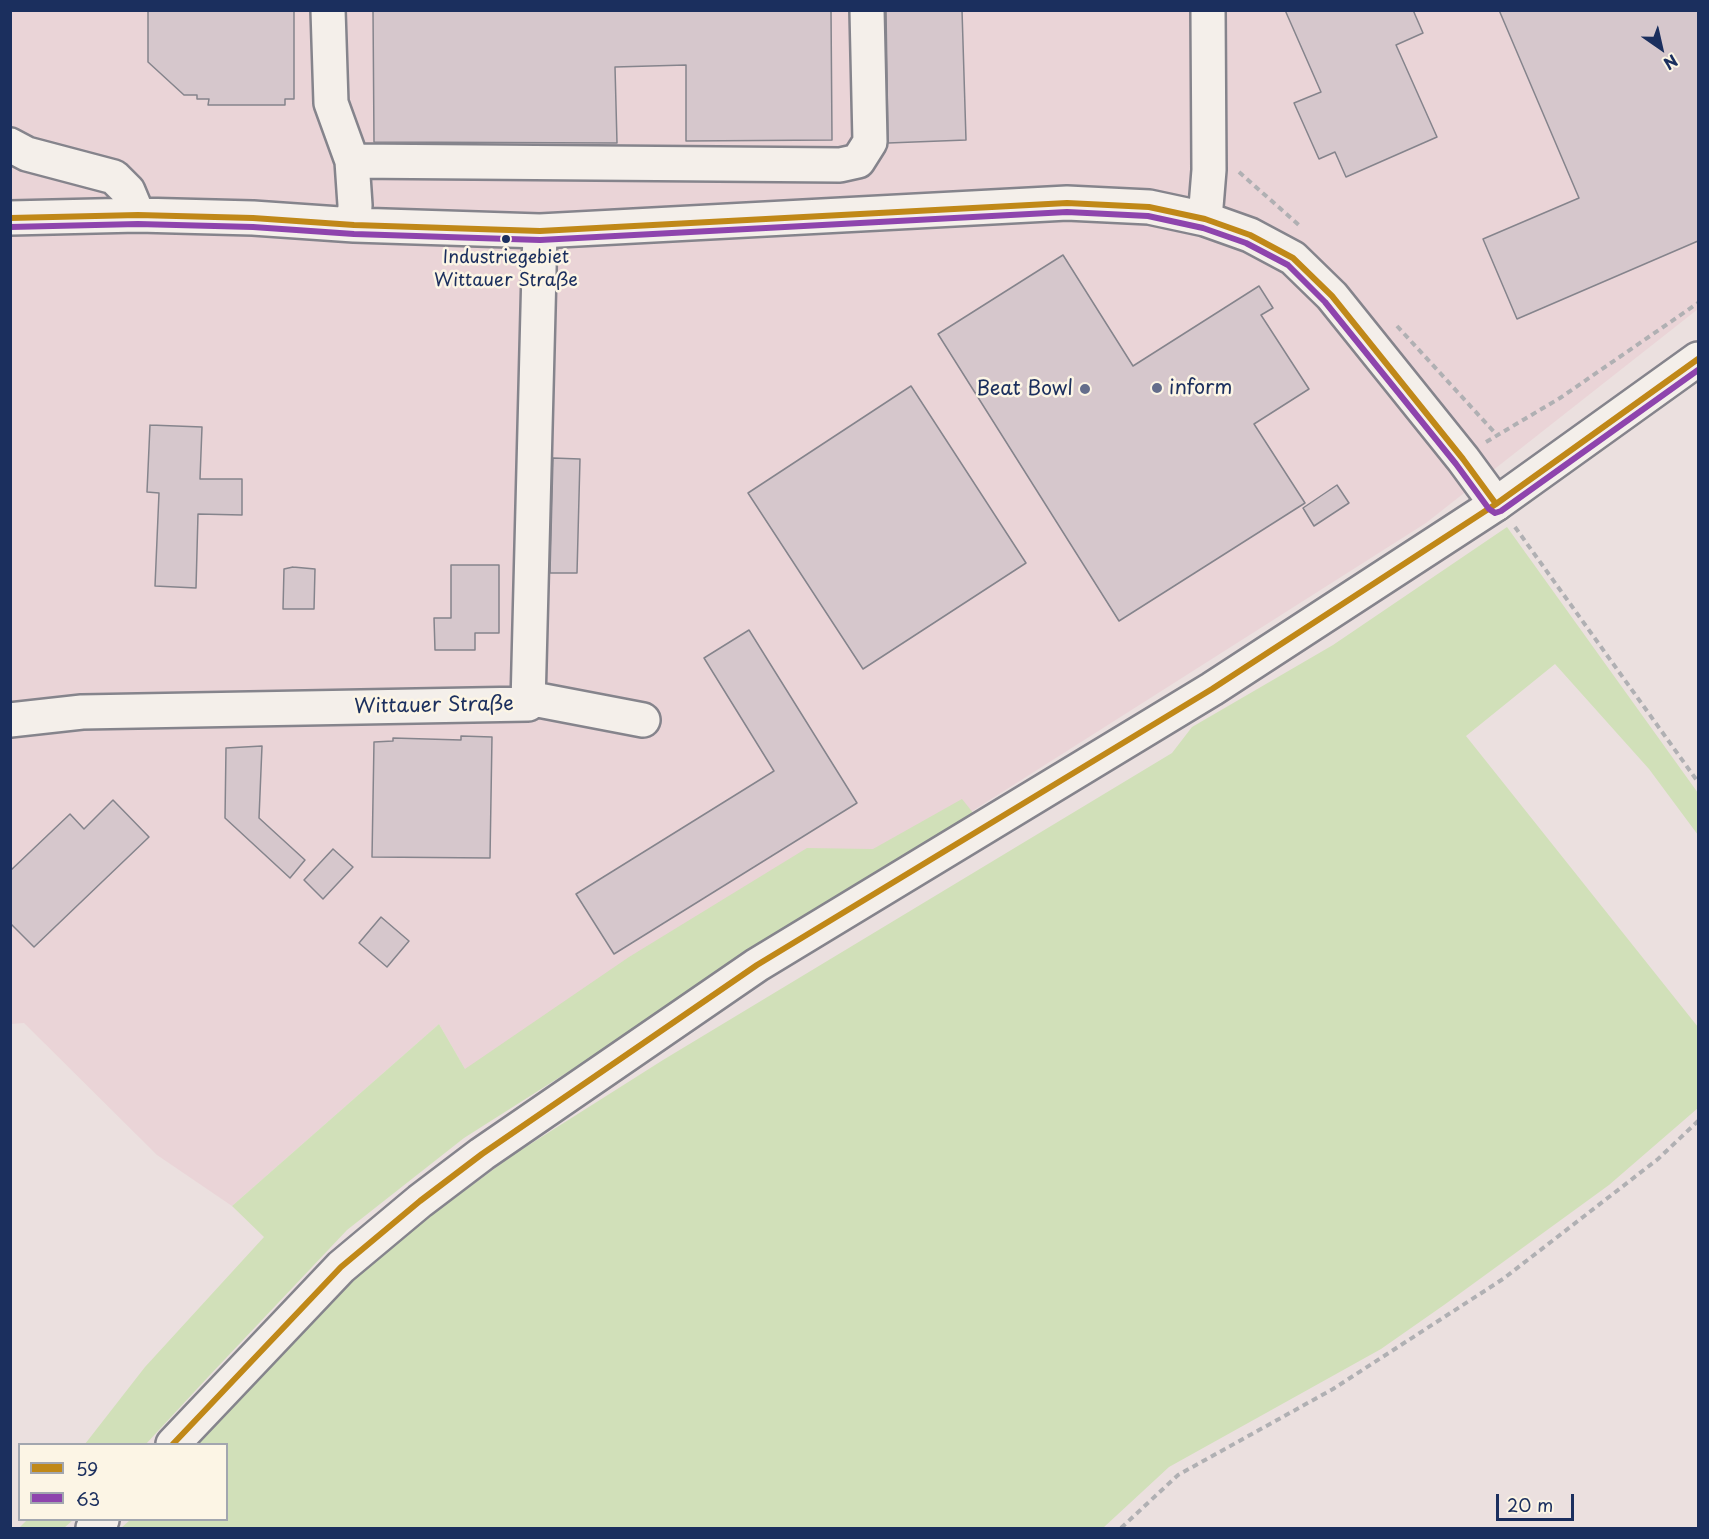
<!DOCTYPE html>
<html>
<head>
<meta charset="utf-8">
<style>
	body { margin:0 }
	#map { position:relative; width:1709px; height:1539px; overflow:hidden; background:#ebe0df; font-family:"Playpen Sans",sans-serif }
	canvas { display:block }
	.frame { position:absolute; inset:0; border:12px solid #1b2f5e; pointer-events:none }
	.legend { position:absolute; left:18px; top:1443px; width:210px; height:78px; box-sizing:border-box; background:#fcf5e5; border:2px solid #a2a6af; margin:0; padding:8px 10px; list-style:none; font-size:18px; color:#1b2f5e }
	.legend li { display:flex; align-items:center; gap:12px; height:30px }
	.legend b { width:30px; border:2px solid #a2a6af }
	.north { position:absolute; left:1631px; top:18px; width:60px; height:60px; -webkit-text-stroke:4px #fcf5e5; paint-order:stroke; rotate:146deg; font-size:16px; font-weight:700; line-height:24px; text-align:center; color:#1b2f5e }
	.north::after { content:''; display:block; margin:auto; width:21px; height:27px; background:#1b2f5e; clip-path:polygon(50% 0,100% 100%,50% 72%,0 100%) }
	.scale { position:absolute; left:1496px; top:1494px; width:78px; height:27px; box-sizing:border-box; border:3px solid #1b2f5e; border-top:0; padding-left:8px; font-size:18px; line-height:21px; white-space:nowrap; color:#1b2f5e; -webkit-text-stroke:4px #fcf5e5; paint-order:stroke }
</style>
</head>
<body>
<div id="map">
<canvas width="1709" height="1539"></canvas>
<div class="frame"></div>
<ul class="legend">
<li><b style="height:8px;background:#c08818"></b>59</li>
<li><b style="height:8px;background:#8e44ad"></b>63</li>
</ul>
<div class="north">N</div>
<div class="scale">20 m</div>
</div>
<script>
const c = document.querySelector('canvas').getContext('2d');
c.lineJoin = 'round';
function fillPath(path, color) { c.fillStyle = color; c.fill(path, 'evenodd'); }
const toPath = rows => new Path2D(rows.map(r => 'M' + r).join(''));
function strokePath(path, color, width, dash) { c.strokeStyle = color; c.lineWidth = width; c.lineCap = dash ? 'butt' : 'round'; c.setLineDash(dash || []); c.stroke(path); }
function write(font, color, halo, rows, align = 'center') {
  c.font = font + ' "Playpen Sans",sans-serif'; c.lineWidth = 5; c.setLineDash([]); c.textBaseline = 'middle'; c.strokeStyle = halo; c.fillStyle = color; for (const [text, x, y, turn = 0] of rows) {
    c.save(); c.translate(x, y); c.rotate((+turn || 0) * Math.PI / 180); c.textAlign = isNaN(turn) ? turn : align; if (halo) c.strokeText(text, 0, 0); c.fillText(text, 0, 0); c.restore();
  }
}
fillPath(toPath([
	[11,11,1698,11,1698,309,1426,523,492,1116,439,1024,232,1206,157,1155,24,1023,11,1024]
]), '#ead4d7');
fillPath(toPath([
	[1507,527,1698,793,1698,835,1649,769,1555,664,1466,736,1698,1027,1698,1108,1609,1185,1444,1305,1381,1349,1169,1467,1103,1528,121,1528,130,1520,226,1520,226,1444,198,1444,365,1264,513,1155,663,1060,1172,753,1192,727,1333,645],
	[962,799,974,814,464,1138,347,1230,209,1376,146,1444,85,1444,145,1367,264,1237,232,1206,439,1024,465,1069,629,957,807,848,873,849],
	[27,1520,73,1520,64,1528,19,1528]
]), '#d1e0b9');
const building = toPath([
	[148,10,294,10,294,99,285,99,285,105,208,105,209,99,197,99,197,95,184,95,148,62,148,10],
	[373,10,831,10,832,140,686,141,686,65,615,67,617,143,374,142,373,10],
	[886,10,962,10,966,140,888,143,886,10],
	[1285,10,1413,10,1423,33,1396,45,1437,137,1346,177,1335,152,1319,159,1294,103,1321,92,1285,10],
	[1499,10,1698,10,1698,241,1517,319,1483,239,1579,198,1499,10],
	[1063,255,1133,366,1259,286,1273,308,1261,315,1309,389,1254,424,1305,503,1119,621,938,334,1063,255],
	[911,386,1026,563,863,669,748,493,911,386],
	[150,425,202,427,200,479,242,479,242,515,198,514,196,588,155,586,159,493,147,492,150,425],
	[553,458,580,459,577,573,550,573,553,458],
	[1337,485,1349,503,1314,526,1303,508,1337,485],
	[451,565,499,565,499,633,475,633,475,650,435,650,434,618,451,618,451,565],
	[293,567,315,569,314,609,283,609,284,569,293,567],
	[749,630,857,803,614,954,576,894,774,771,704,658,749,630],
	[461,736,492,737,490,858,372,857,374,742,393,741,393,738,461,740,461,736],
	[262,746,259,818,305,860,290,878,225,818,226,748,262,746],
	[113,800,149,837,34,947,10,923,10,871,70,814,84,829,113,800],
	[333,849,353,867,323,899,304,880,333,849],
	[381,917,409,941,387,967,359,943,381,917]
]);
fillPath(building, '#d6c7cc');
strokePath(building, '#85848c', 1.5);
const minor = toPath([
	[328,10,331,103,352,161,840,165,858,161,870,142,867,10],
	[10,145,27,154,114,177,128,191,138,215],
	[352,161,355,205,354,225],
	[10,218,138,215,253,218,354,225,540,231,1067,203,1149,207,1205,219,1250,235,1293,258,1332,296,1463,459,1496,504],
	[1205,219,1209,170,1208,10],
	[528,698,643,720],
	[10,720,82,712,528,704,540,231]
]);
const major = toPath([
	[173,1444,341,1267,420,1201,482,1154,757,965,1212,689,1496,504,1698,359],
	[93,1528,102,1520]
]);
strokePath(minor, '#85848c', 38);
strokePath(major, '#85848c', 38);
strokePath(toPath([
	[1239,172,1300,226],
	[1397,326,1496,434],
	[1486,442,1560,398,1698,303],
	[1515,527,1698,782],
	[1121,1528,1178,1475,1333,1389,1503,1279,1658,1159,1698,1121]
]), '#b0b0b3', 4, [6, 4.5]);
strokePath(minor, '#f4efea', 33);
strokePath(major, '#f4efea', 33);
strokePath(toPath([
	[10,218,138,215,253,218,354,225,540,231,1067,203,1149,207,1205,219,1250,235,1293,258,1332,296,1463,459,1496,504],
	[173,1444,341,1267,420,1201,482,1154,757,965,1212,689,1496,504,1698,359]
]), '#c08818', 6);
strokePath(toPath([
	[10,227,138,224,253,227,354,234,540,240,1067,212,1148,216,1203,228,1246,243,1288,265,1325,302,1456,464,1489,509,1495,513,1501,511,1698,370]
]), '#8e44ad', 6);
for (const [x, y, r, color] of [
	[506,239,5,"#1b2f5e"],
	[1157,388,6,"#646d8b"],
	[1085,389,6,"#646d8b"]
]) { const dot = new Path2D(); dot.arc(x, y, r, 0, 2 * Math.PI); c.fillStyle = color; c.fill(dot); strokePath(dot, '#fcf5e5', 2); }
write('18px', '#1b2f5e', '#fcf5e5', [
	["Industriegebiet",506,258],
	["Wittauer Straße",506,281]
]);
write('20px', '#1b2f5e', '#fcf5e5', [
	["inform",1169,388],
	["Beat Bowl",1073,389,"right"]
], 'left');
write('20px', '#1b2f5e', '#fcf5e5', [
	["Wittauer Straße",434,706,-1]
]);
</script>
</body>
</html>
